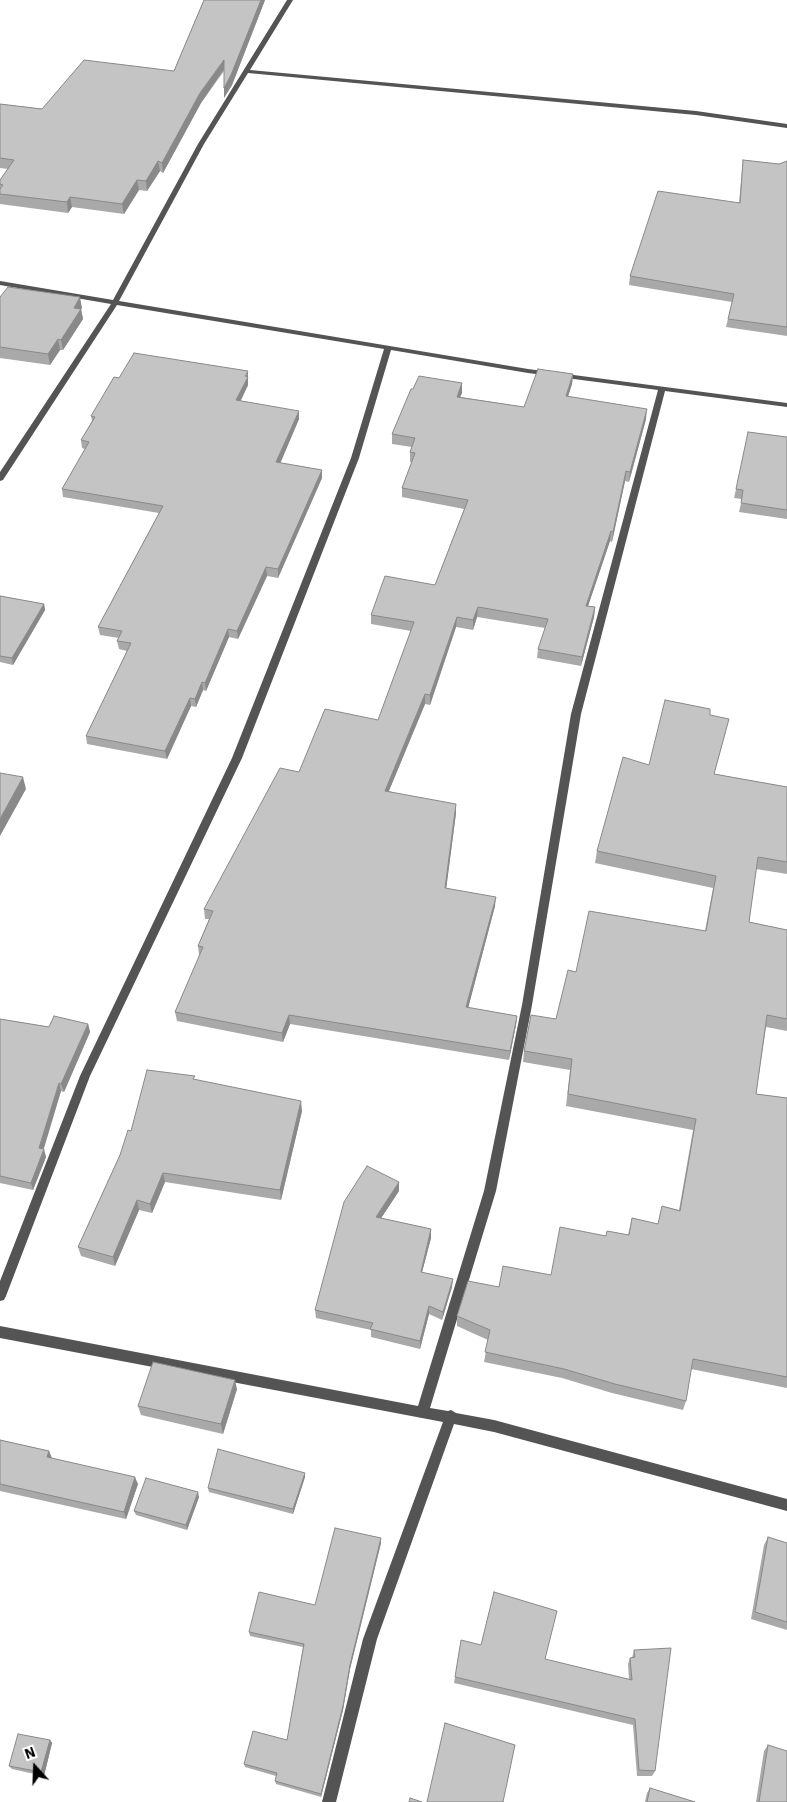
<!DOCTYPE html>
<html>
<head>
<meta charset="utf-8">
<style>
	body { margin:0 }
	#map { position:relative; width:787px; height:1802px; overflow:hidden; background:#fff; font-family:"IBM Plex Sans",sans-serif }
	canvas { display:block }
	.north { position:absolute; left:10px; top:1742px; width:50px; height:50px; -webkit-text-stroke:4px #fff; paint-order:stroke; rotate:340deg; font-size:14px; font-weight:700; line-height:20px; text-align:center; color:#000 }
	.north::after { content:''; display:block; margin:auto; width:18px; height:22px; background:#000; clip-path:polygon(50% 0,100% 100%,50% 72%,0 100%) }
</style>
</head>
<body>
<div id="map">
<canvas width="787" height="1802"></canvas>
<div class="north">N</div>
</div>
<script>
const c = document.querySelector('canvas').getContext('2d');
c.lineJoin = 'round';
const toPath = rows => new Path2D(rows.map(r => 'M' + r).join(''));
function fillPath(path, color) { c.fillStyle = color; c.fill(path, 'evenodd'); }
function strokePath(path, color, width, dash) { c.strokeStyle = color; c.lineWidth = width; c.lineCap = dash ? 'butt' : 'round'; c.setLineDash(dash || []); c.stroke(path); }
fillPath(toPath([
	[287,0,293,0,250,70,696,111,787,124,787,128,696,115,248,73,204,144,119,301,528,369,787,403,787,407,665,391,581,714,532,1005,496,1191,430,1408,448,1411,451,1410,456,1413,494,1420,787,1499,787,1511,494,1432,454,1424,377,1639,336,1802,322,1802,363,1639,443,1422,0,1338,0,1326,418,1406,484,1191,522,1005,571,714,658,390,528,373,391,350,359,458,242,758,90,1076,6,1296,4,1300,0,1301,0,1281,80,1076,232,758,351,458,384,349,117,305,3,480,0,481,0,472,111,304,0,285,0,281,113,300,198,144,287,0]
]), '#545454');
fillPath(toPath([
	[204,0,265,0,232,85,224,98,224,71,201,103,163,173,160,171,147,191,139,190,124,214,72,207,68,213,0,204,0,180,8,169,0,168,0,104,42,109,174,71],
	[743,160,779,164,787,161,787,336,726,327,732,302,629,285,630,276,739,203],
	[0,297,82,308,81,309,83,319,63,350,60,350,50,365,0,358],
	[573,374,572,384,568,396,646,419,629,482,625,481,612,542,610,541,588,606,595,607,594,617,581,666,537,658,538,649,545,628,477,617,473,630,456,627,430,705,425,704,389,791,456,813,446,889,495,906,468,1008,517,1016,516,1025,509,1060,290,1024,283,1042,177,1021,175,1012,200,955,199,955,198,946,209,919,205,919,204,909,299,772,378,720,411,631,371,624,371,615,435,585,464,509,402,497,402,488,412,462,410,462,410,452,412,447,392,444,392,434,413,389,462,383,462,393,460,397,524,407],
	[119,378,248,379,248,385,240,401,299,419,280,463,322,470,322,478,278,578,267,576,238,639,229,637,206,691,203,690,196,707,191,706,167,759,87,744,86,736,127,651,119,649,117,641,119,638,100,635,98,627,159,513,63,497,62,489,85,449,82,448,81,440,92,421,91,416],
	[787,437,787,519,739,512,742,499,734,498,736,489],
	[0,596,44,604,45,610,13,665,0,662],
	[710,715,726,731,714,774,787,787,787,874,756,869,749,922,787,930,787,1031,766,1027,756,1094,787,1098,787,1388,691,1369,686,1401,683,1410,612,1393,562,1378,484,1362,488,1340,457,1326,457,1316,499,1287,551,1275,606,1236,628,1235,632,1218,658,1224,662,1206,679,1210,693,1130,566,1106,570,1070,523,1062,524,1051,556,1019,576,972,705,931,713,888,595,863,597,851,649,765],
	[0,1019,49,1027,88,1024,90,1032,64,1092,61,1091,43,1149,46,1157,33,1190,0,1183],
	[195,1079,302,1111,281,1200,165,1182,152,1213,139,1210,115,1266,81,1256,78,1247,131,1131],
	[399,1182,399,1191,381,1218,431,1229,431,1238,422,1272,452,1287,442,1320,429,1314,420,1349,371,1337,371,1330,316,1318,315,1310],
	[237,1389,223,1434,141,1415,138,1406],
	[0,1440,49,1451,52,1458,138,1484,126,1519,0,1491],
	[305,1473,305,1477,293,1514,209,1492,208,1488],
	[199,1497,187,1530,136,1515,134,1511],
	[768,1537,787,1543,787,1630,751,1619,764,1545],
	[381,1538,381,1543,350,1669,343,1710,321,1797,276,1784,275,1781,276,1776,245,1767,244,1764,287,1740,303,1647,250,1636,249,1632,315,1605],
	[634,1650,655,1771,652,1776,637,1776,633,1725,454,1683,455,1677,629,1679,628,1664,630,1658,632,1658],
	[50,1740,52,1743,44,1776,12,1769,9,1766],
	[768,1745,787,1802,756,1802,764,1751],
	[650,1788,695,1802,645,1802,647,1793]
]), '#a9a9a9');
fillPath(toPath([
	[261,0,265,0,232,85,224,98,224,88],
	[224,60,224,69,201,103,163,173,162,163,200,93],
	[158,161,160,171,147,191,146,181],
	[137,180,139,190,124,214,122,204],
	[70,197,72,207,68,213,67,202],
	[80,297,82,308,81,309,83,319,63,350,61,340,74,308],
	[58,339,60,350,50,365,48,354],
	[248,371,248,385,237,409,236,400],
	[573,374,572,384,565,406,566,396],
	[462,383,462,393,456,407,457,397],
	[647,409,646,419,629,482,630,472],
	[299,411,299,419,277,471,276,462],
	[322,470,322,478,278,578,278,569],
	[626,471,625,481,612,542,613,532],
	[611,531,610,541,585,615,586,606],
	[266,567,267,576,238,639,237,631],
	[44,604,45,610,13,665,12,658],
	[478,607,477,617,473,630,473,620],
	[595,607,594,617,581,666,582,657],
	[457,617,456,627,430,705,430,695],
	[228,629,229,637,206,691,205,683],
	[202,682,203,690,196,707,195,699],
	[425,694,425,704,385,800,385,791],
	[190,698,191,706,167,759,165,751],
	[23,777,26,789,0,836,0,819],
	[456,804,456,813,445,898,445,888],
	[496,897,495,906,466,1016,466,1007],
	[289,1015,290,1024,283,1042,282,1033],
	[517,1016,516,1025,509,1060,510,1051],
	[88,1024,90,1032,64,1092,61,1084],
	[59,1083,61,1091,42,1155,44,1149,46,1157,33,1190,31,1183,39,1148],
	[301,1101,302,1111,281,1200,280,1190],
	[163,1173,165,1182,152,1213,150,1204],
	[399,1182,399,1191,376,1226,376,1217],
	[137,1200,139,1210,115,1266,113,1257],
	[431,1229,431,1238,420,1280,421,1272],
	[453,1279,452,1287,442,1320,443,1312],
	[429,1306,429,1314,420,1349,420,1341],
	[235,1380,237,1389,223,1434,221,1424],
	[49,1451,52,1459,47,1457],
	[305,1473,305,1477,293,1514,293,1509],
	[135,1477,138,1484,126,1519,124,1512],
	[198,1492,199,1497,187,1530,186,1525],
	[381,1538,381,1543,350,1669,343,1710,321,1797,321,1794,350,1665],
	[50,1740,52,1743,44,1776,41,1772]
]), '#898989');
const building = toPath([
	[204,0,261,0,231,75,224,88,224,60,200,93,162,163,158,161,146,181,137,180,122,204,70,197,67,202,0,194,0,189,3,185,0,184,0,180,14,160,0,158,0,104,42,109,84,60,174,71,204,0],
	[743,160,779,164,787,161,787,327,728,319,734,294,630,276,658,191,740,203,743,160],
	[8,287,80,297,74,308,81,309,61,340,58,339,48,354,0,347,0,297,8,287],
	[134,353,248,371,245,376,248,377,236,400,299,411,276,462,322,470,278,569,266,567,237,631,228,629,205,683,202,682,195,699,190,698,165,751,86,736,131,643,117,641,122,631,98,627,163,506,62,489,89,442,81,440,95,417,91,416,114,377,119,378,134,353],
	[538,369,573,374,566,396,647,409,630,472,626,471,613,532,611,531,586,606,595,607,582,657,538,649,548,619,478,607,473,620,457,617,430,695,425,694,385,791,456,804,445,888,496,897,466,1007,517,1016,510,1051,289,1015,282,1033,175,1012,203,947,198,946,213,911,204,909,280,768,299,772,325,709,378,720,414,622,371,615,385,576,435,585,468,500,402,488,415,453,410,452,415,438,392,434,411,389,413,389,419,376,462,383,457,397,524,407,538,369],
	[748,432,787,437,787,510,741,503,743,490,736,489,748,432],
	[0,596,44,604,12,658,0,656,0,596],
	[665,700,710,709,710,715,729,719,714,774,787,787,787,862,758,857,749,922,787,930,787,1019,767,1015,756,1094,787,1098,787,1377,693,1359,686,1401,615,1384,564,1369,485,1352,490,1330,457,1316,468,1281,499,1287,503,1266,551,1275,560,1227,606,1236,607,1231,629,1235,632,1218,658,1224,662,1206,680,1211,696,1119,568,1094,572,1059,524,1051,531,1015,556,1019,568,970,576,972,589,911,706,931,716,876,597,851,623,757,649,765,665,700],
	[0,773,23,777,0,819,0,773],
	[54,1016,88,1024,61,1084,59,1083,39,1148,44,1149,31,1183,0,1176,0,1019,49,1027,54,1016],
	[147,1070,195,1076,193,1079,301,1101,280,1190,163,1173,150,1204,137,1200,113,1257,78,1247,120,1155,128,1130,131,1131,147,1070],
	[367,1166,399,1182,376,1217,431,1229,421,1272,453,1279,443,1312,429,1306,420,1341,370,1329,373,1323,315,1310,344,1202,367,1166],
	[153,1362,235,1380,221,1424,138,1406,153,1362],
	[0,1440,49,1451,47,1457,135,1477,124,1512,0,1484,0,1440],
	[218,1449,305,1473,293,1509,208,1488,218,1449],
	[146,1478,198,1492,186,1525,134,1511,146,1478],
	[335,1528,381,1538,350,1665,343,1706,321,1794,275,1781,277,1773,244,1764,253,1731,287,1740,304,1644,249,1632,259,1592,315,1605,335,1528],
	[768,1537,787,1543,787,1622,755,1612,768,1537],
	[494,1592,557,1611,545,1659,632,1680,630,1658,635,1657,634,1650,671,1648,655,1771,639,1770,635,1719,455,1677,461,1640,481,1645,494,1592],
	[445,1723,515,1745,503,1802,427,1802,445,1723],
	[18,1734,50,1740,41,1772,9,1766,18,1734],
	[768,1745,787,1751,787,1802,759,1802,768,1745],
	[650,1788,695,1802,647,1802,650,1788],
	[410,1798,422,1802,409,1802,410,1798]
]);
fillPath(building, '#c4c4c4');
strokePath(building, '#898989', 1);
</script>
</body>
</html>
